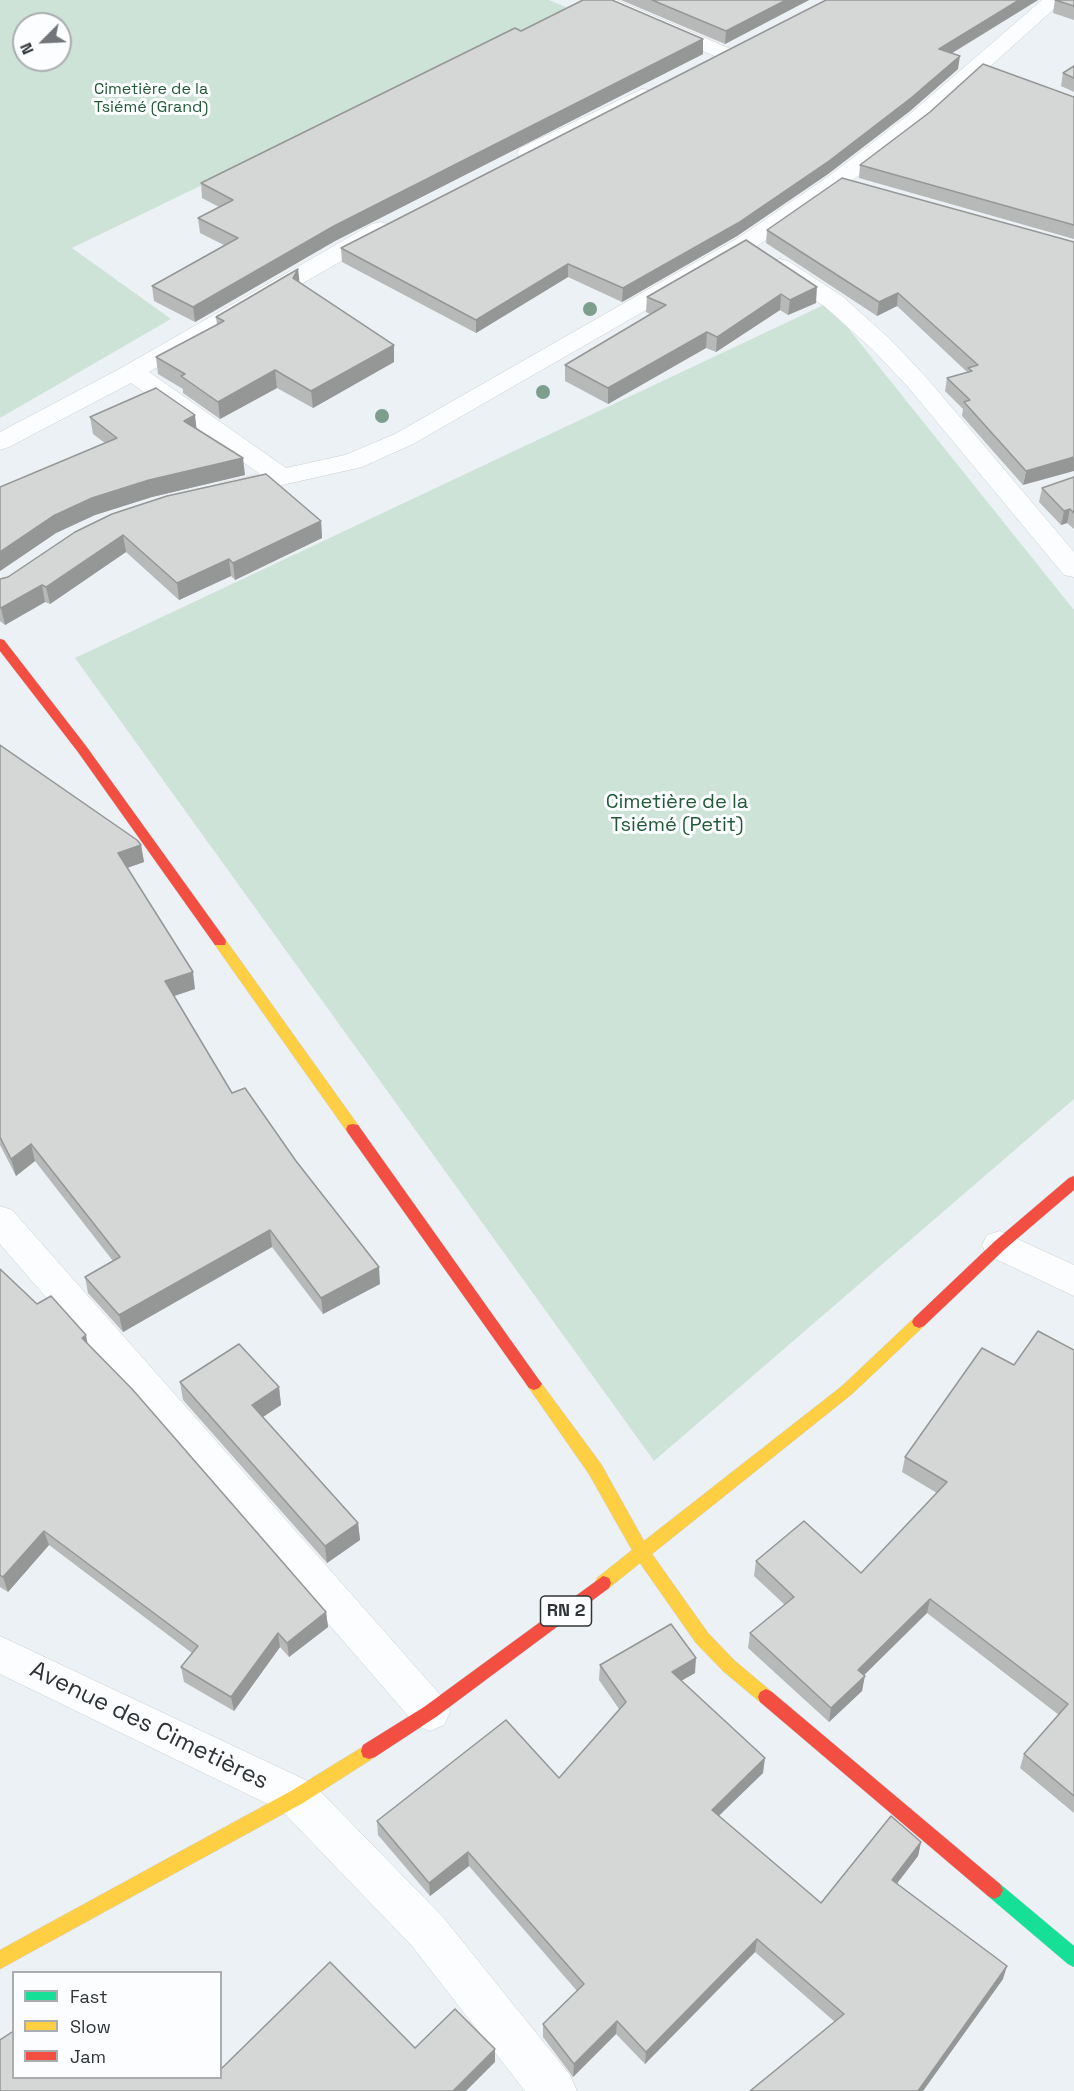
<!DOCTYPE html>
<html>
<head>
<meta charset="utf-8">
<style>
	body { margin:0 }
	#map { position:relative; width:1074px; height:2091px; overflow:hidden; background:#ecf1f5; font-family:"Space Grotesk",sans-serif }
	canvas { display:block }
	.legend { position:absolute; left:12px; top:1971px; width:210px; height:108px; box-sizing:border-box; background:#fbfdff; border:2px solid #aaadaf; margin:0; padding:8px 10px; list-style:none; font-size:18px; color:#313437 }
	.legend li { display:flex; align-items:center; gap:12px; height:30px }
	.legend b { width:30px; border:2px solid #aaadaf }
	.north { position:absolute; left:12px; top:12px; width:60px; height:60px; box-sizing:border-box; background:#fbfdff; border:2px solid #aaadaf; border-radius:50%; rotate:246deg; font-size:16px; font-weight:700; line-height:24px; text-align:center; color:#313437 }
	.north::after { content:''; display:block; margin:auto; width:21px; height:27px; background:#72767a; clip-path:polygon(50% 0,100% 100%,50% 72%,0 100%) }
</style>
</head>
<body>
<div id="map">
<canvas width="1074" height="2091"></canvas>
<ul class="legend">
<li><b style="height:8px;background:#16e098"></b>Fast</li>
<li><b style="height:8px;background:#ffcf43"></b>Slow</li>
<li><b style="height:8px;background:#f24e42"></b>Jam</li>
</ul>
<div class="north">N</div>
</div>
<script>
const c = document.querySelector('canvas').getContext('2d');
c.lineJoin = 'round';
function fillPath(path, color) { c.fillStyle = color; c.fill(path, 'evenodd'); }
const toPath = rows => new Path2D(rows.map(r => 'M' + r).join(''));
function strokePath(path, color, width, dash) { c.strokeStyle = color; c.lineWidth = width; c.lineCap = dash ? 'butt' : 'round'; c.setLineDash(dash || []); c.stroke(path); }
function write(font, color, halo, rows, align = 'center') {
  c.font = font + ' "Space Grotesk",sans-serif'; c.lineWidth = 6; c.setLineDash([]); c.textBaseline = 'middle'; c.strokeStyle = halo; c.fillStyle = color; for (const [text, x, y, turn = 0] of rows) {
    c.save(); c.translate(x, y); c.rotate((+turn || 0) * Math.PI / 180); c.textAlign = isNaN(turn) ? turn : align; if (halo) c.strokeText(text, 0, 0); c.fillText(text, 0, 0); c.restore();
  }
}
fillPath(toPath([
	[0,0,549,0,568,8,72,248,171,319,0,418],
	[24,24,60,24,60,60,24,60],
	[828,303,1074,610,1074,1099,654,1461,75,658]
]), '#cee3d8');
const street = toPath([
	[590,0,617,0,731,49,735,53,731,57,717,57,593,4,590,0],
	[1042,0,1064,0,927,123,845,186,754,248,413,444,362,467,229,497,220,495,216,489,220,483,260,474,131,383,9,447,0,450,0,432,123,367,372,224,380,222,388,224,392,229,388,234,149,372,286,468,345,455,395,434,738,238,829,176,911,113,1042,0],
	[642,89,650,90,653,95,650,100,536,158,528,160,520,158,517,153,520,148,642,89],
	[780,259,788,261,842,296,890,339,926,377,1074,552,1074,577,1064,575,908,387,872,349,824,306,772,271,768,266,772,261,780,259],
	[0,1206,12,1210,444,1699,450,1712,444,1725,430,1731,416,1725,0,1244,0,1206],
	[1000,1231,1074,1265,1074,1296,987,1255,982,1245,987,1235,1000,1231],
	[0,1636,312,1783,442,1916,570,2075,577,2091,525,2091,412,1946,282,1811,0,1674,0,1636]
]);
const fast = toPath([
	[994,1881,1000,1884,1074,1946,1074,1967,1068,1964,988,1896,985,1890,988,1884,994,1881]
]);
const slow = toPath([
	[220,937,225,939,358,1125,360,1129,358,1133,348,1133,215,945,214,942,220,937],
	[919,1316,924,1318,926,1322,924,1326,852,1394,652,1554,708,1633,735,1661,772,1692,774,1697,772,1702,766,1705,760,1702,723,1671,696,1643,640,1563,609,1588,603,1590,597,1588,595,1583,597,1578,632,1550,589,1474,529,1388,526,1384,529,1380,534,1378,539,1380,601,1464,644,1541,842,1386,914,1318,919,1316],
	[369,1743,375,1745,377,1751,375,1757,303,1803,0,1969,0,1950,291,1791,369,1743]
]);
const jam = toPath([
	[0,639,4,640,86,746,225,939,226,942,225,945,215,945,78,752,0,651,0,639],
	[353,1124,358,1125,539,1380,542,1384,539,1388,534,1390,529,1388,348,1133,346,1129,348,1125,353,1124],
	[1074,1176,1074,1190,1005,1249,924,1326,919,1328,914,1326,912,1322,914,1318,995,1241,1069,1178,1074,1176],
	[603,1576,609,1578,611,1583,609,1588,436,1717,375,1757,369,1759,363,1757,361,1751,363,1745,424,1707,603,1576],
	[766,1689,772,1692,1000,1884,1003,1890,1000,1896,994,1899,988,1896,760,1702,758,1697,760,1692,766,1689]
]);
strokePath(street, '#caced2', 1);
strokePath(fast, '#caced2', 1);
strokePath(slow, '#caced2', 1);
strokePath(jam, '#caced2', 1);
fillPath(street, '#fcfdfe');
fillPath(fast, '#16e098');
fillPath(slow, '#ffcf43');
fillPath(jam, '#f24e42');
c.fillStyle = '#7d9d8d';
for (const [x, y] of [
	[590,309],
	[543,392],
	[382,416]
]) { c.beginPath(); c.arc(x, y, 7, 0, 2 * Math.PI); c.fill(); }
fillPath(toPath([
	[621,0,809,0,725,44],
	[826,0,1038,0,951,54,958,69,910,111,828,174,737,236,622,302,568,277,476,333,342,262,341,248],
	[1055,0,1074,0,1074,20,1053,13],
	[521,31,703,39,703,54,335,241,195,322,154,301,152,286,224,245,200,233,198,218,219,207,202,198,201,183],
	[1074,66,1074,92,1061,86,1063,73],
	[1074,97,1074,239,859,178,860,165],
	[767,230,1074,242,1023,485,962,416,963,409,945,391,947,378,967,372,897,306,877,316,766,243],
	[746,240,816,303,788,315,780,310,716,352,706,348,608,404,565,381,565,365,650,314,646,312,647,297],
	[298,269,299,282,394,362,313,408,277,388,220,419,183,393,183,389,158,374,156,357,217,325,216,317],
	[90,417,196,429,245,475,152,497,95,515,56,533,0,571,0,487,105,443,93,434],
	[1074,477,1074,529,1067,523,1061,525,1039,502,1042,488],
	[321,521,322,538,235,580,231,576,179,600,126,552,50,604,45,602,5,625,0,621,0,579,8,577,75,532],
	[0,745,141,845,144,862,127,868,195,989,174,996,232,1093,380,1284,323,1314,272,1247,123,1332,88,1293,85,1277,113,1261,35,1161,16,1176,0,1145],
	[0,1269,37,1304,88,1344,326,1612,328,1627,289,1657,280,1647,234,1711,184,1682,181,1667,192,1653,49,1545,8,1592,0,1587],
	[1074,1350,1074,1813,1020,1768,1024,1754,1059,1715,927,1613,864,1675,862,1691,829,1722,748,1648,750,1633,785,1605,754,1576,756,1561,861,1573,937,1493,902,1472,905,1457,1014,1365],
	[180,1382,279,1387,281,1405,263,1417,358,1523,360,1540,327,1563,183,1400],
	[600,1665,695,1673,681,1681,763,1773,719,1816,821,1903,921,1842,918,1856,897,1883,1003,1979,923,2091,750,2091,835,2022,755,1952,645,2064,616,2034,573,2077,543,2037,543,2024,577,1991,469,1866,430,1896,378,1835,377,1821,559,1778,619,1709,599,1680]
]), '#b7b8b8');
fillPath(toPath([
	[786,0,809,0,725,44,726,31],
	[1019,0,1038,0,937,62,939,49],
	[703,39,703,54,335,241,195,322,193,307,334,226],
	[960,56,958,69,910,111,828,174,737,236,622,302,623,288],
	[568,264,568,277,476,333,476,320],
	[298,269,300,286,293,278],
	[817,287,816,303,788,315,790,300],
	[898,293,897,306,877,316,879,302],
	[781,294,780,310,716,352,717,337],
	[707,332,706,348,608,404,608,388],
	[394,345,394,362,313,408,311,391],
	[275,370,277,388,220,419,218,402],
	[195,415,197,432,184,421],
	[1074,457,1074,471,1023,485,1026,471],
	[243,458,245,475,152,497,95,515,56,533,0,571,0,552,53,516,92,498,149,480],
	[1070,509,1067,523,1061,525,1064,511],
	[321,521,322,538,235,580,233,563],
	[123,535,126,552,50,604,46,587],
	[229,559,231,576,179,600,177,583],
	[42,585,45,602,5,625,1,608],
	[141,845,144,862,121,870,118,853],
	[193,972,195,989,168,998,165,981],
	[31,1144,35,1161,16,1176,11,1159],
	[270,1230,272,1247,123,1332,119,1315],
	[379,1267,380,1284,323,1314,321,1298],
	[86,1335,89,1351,82,1338],
	[279,1387,281,1405,255,1422,252,1405],
	[358,1523,360,1540,327,1563,325,1546],
	[44,1531,49,1545,8,1592,3,1577],
	[930,1599,927,1613,855,1684,858,1670],
	[326,1612,328,1627,289,1657,287,1643],
	[278,1633,280,1647,234,1711,231,1697],
	[696,1658,695,1673,670,1687,672,1672],
	[865,1676,862,1691,829,1722,831,1708],
	[765,1758,763,1773,710,1824,712,1810],
	[921,1842,918,1856,889,1894,892,1880],
	[468,1852,469,1866,430,1896,429,1883],
	[757,1939,755,1952,645,2064,646,2052],
	[1007,1966,1003,1979,923,2091,918,2091],
	[617,2021,616,2034,573,2077,574,2064],
	[495,2049,495,2062,466,2091,453,2091]
]), '#959696');
const building = toPath([
	[583,0,612,0,703,39,334,226,193,307,152,286,238,238,198,218,233,200,201,183,515,28,521,31,583,0],
	[652,0,786,0,726,31,652,0],
	[826,0,1019,0,939,49,960,56,911,98,829,161,738,223,623,288,568,264,476,320,341,248,826,0],
	[1055,0,1074,0,1074,6,1055,0],
	[983,64,1074,97,1074,225,860,165,930,112,983,64],
	[1074,66,1074,78,1063,73,1074,66],
	[842,178,1074,242,1074,457,1026,471,964,402,970,400,947,378,972,371,968,368,978,365,898,293,879,302,767,230,842,178],
	[746,240,817,287,790,300,781,294,717,337,707,332,608,388,565,365,666,305,647,297,746,240],
	[298,269,293,278,394,345,311,391,275,370,218,402,181,376,185,374,156,357,224,321,216,317,298,269],
	[156,388,195,415,184,421,243,458,149,480,92,498,53,516,0,552,0,487,117,438,90,417,156,388],
	[266,474,321,521,233,563,229,559,177,583,123,535,46,587,42,585,1,608,0,607,0,579,8,577,75,532,112,514,167,496,266,474],
	[1074,477,1074,513,1070,509,1064,511,1042,488,1074,477],
	[0,745,137,840,141,845,118,853,193,972,165,981,232,1093,245,1088,296,1161,379,1267,321,1298,270,1230,119,1315,85,1277,120,1257,31,1144,11,1159,0,1137,0,745],
	[0,1269,37,1304,51,1296,86,1335,82,1338,133,1390,326,1612,287,1643,278,1633,231,1697,181,1667,198,1646,44,1531,3,1577,0,1575,0,1269],
	[1038,1331,1074,1350,1074,1796,1024,1754,1068,1704,930,1599,858,1670,865,1676,831,1708,750,1633,794,1597,756,1561,804,1521,861,1573,947,1482,905,1457,982,1348,1014,1365,1038,1331],
	[239,1344,279,1387,252,1405,358,1523,325,1546,180,1382,239,1344],
	[671,1624,696,1658,672,1672,765,1758,712,1810,821,1903,891,1816,921,1842,892,1880,1007,1966,918,2091,750,2091,844,2014,757,1939,646,2052,617,2021,574,2064,543,2024,584,1984,468,1852,429,1883,377,1821,506,1720,559,1778,626,1702,600,1665,671,1624],
	[330,1962,415,2048,455,2009,495,2049,453,2091,0,2091,0,2040,12,2032,14,2034,14,2078,220,2078,220,2070,330,1962]
]);
fillPath(building, '#d5d6d6');
strokePath(building, '#959696', 1.5);
write('16px', '#235938', '#fbfdff', [
	["Cimetière de la",151,90],
	["Tsiémé (Grand)",151,108]
]);
for (const [x, y, w] of [
	[566,1611,51]
]) { const box = new Path2D(); box.roundRect(x - w / 2, y - 15, w, 30, 4.5); c.fillStyle = '#fbfdff'; c.fill(box); strokePath(box, '#313437', 1.5); }
write('bold 18px', '#313437', null, [
	["RN 2",566,1611]
]);
write('20px', '#235938', '#fbfdff', [
	["Cimetière de la",677,803],
	["Tsiémé (Petit)",677,826]
]);
write('24px', '#313437', '#fbfdff', [
	["Avenue des Cimetières",149,1726,26]
]);
</script>
</body>
</html>
